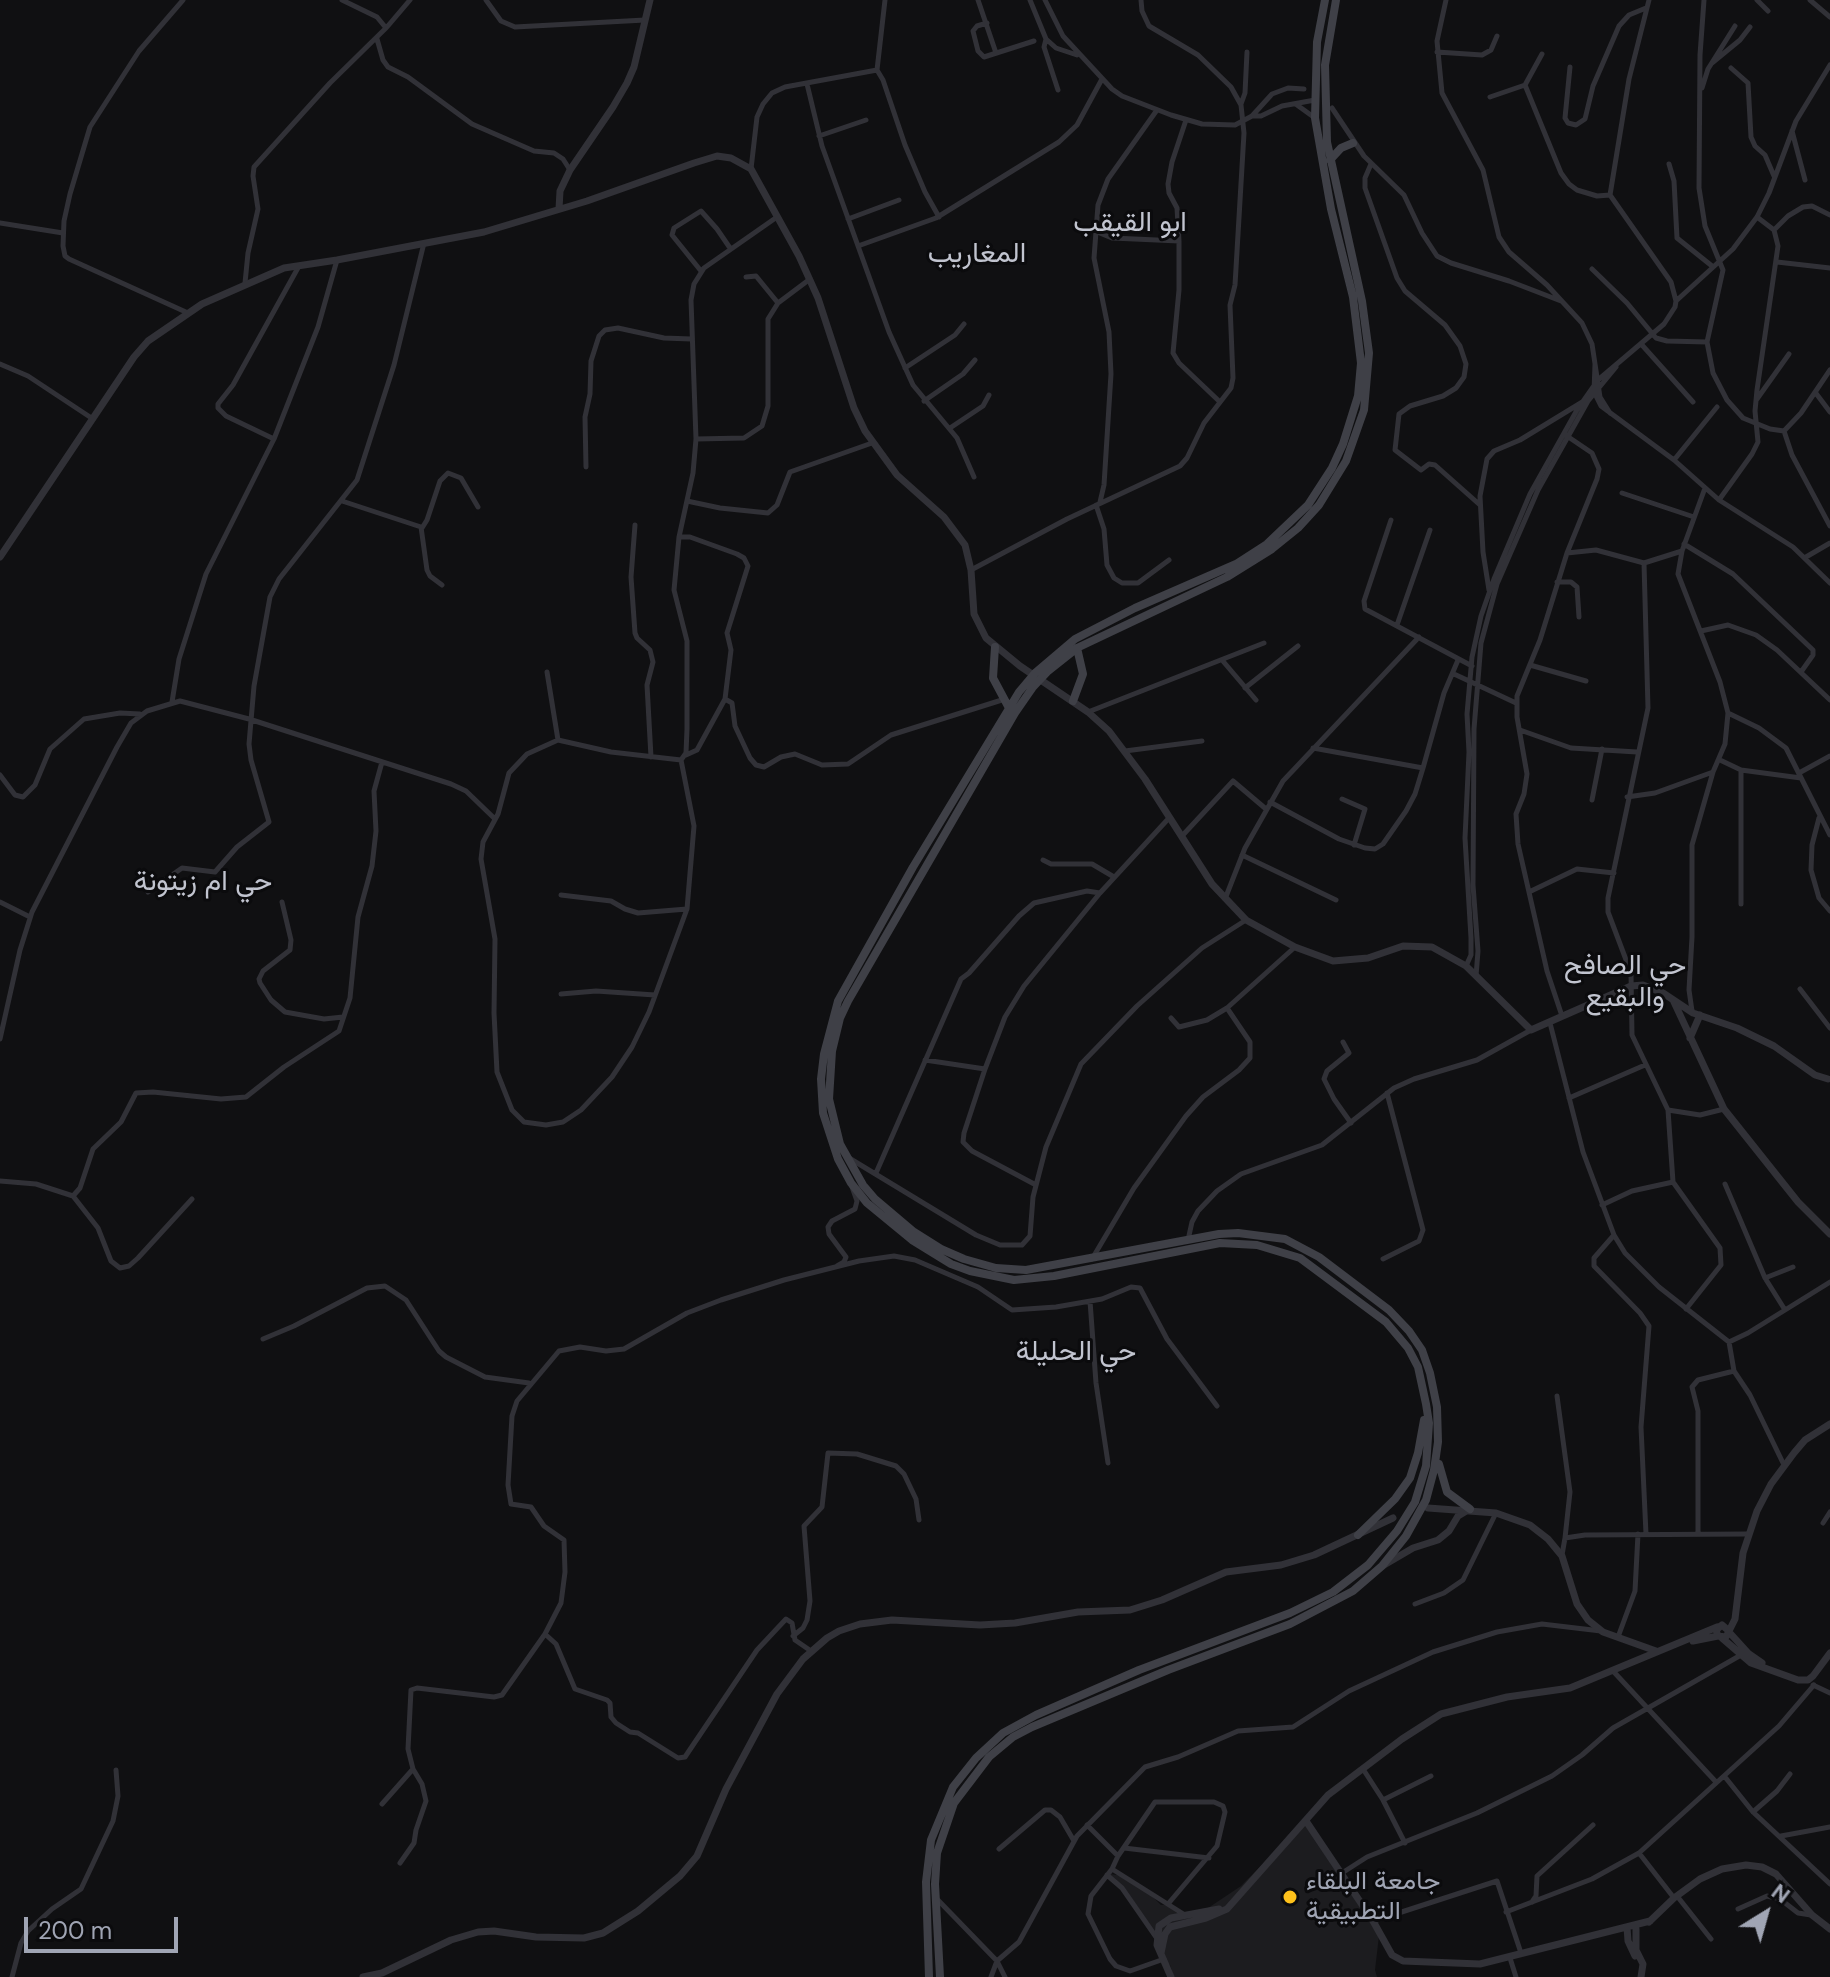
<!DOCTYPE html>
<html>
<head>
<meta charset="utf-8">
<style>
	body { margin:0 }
	#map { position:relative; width:1830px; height:1977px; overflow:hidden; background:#101012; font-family:"DM Sans",sans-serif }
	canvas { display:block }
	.north { position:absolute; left:1726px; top:1873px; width:80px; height:80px; -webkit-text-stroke:6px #0b0b0d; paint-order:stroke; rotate:37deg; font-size:22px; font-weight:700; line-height:32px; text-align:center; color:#a0a5b4 }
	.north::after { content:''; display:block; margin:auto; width:28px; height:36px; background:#a0a5b4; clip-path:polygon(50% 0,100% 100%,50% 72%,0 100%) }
	.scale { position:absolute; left:24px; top:1917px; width:154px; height:36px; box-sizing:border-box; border:4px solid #a0a5b4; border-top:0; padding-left:10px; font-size:24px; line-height:28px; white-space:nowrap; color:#a0a5b4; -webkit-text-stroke:6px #0b0b0d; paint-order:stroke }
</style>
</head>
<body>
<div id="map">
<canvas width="1830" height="1977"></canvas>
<div class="north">N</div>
<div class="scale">200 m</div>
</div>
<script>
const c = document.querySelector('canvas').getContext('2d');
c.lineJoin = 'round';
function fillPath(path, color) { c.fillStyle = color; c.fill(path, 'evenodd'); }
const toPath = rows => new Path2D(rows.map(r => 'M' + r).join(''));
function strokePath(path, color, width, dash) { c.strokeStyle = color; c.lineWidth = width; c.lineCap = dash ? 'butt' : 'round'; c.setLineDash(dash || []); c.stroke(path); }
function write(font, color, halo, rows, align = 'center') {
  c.font = font + ' "DM Sans",Vazirmatn,sans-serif'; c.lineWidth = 6; c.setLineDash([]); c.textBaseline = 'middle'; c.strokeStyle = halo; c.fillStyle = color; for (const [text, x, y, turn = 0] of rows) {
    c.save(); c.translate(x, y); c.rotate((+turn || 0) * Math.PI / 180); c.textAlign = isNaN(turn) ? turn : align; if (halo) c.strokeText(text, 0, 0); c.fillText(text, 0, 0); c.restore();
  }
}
fillPath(toPath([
	[1303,1823,1332,1860,1379,1936,1375,1970,1377,1977,1174,1977,1170,1965,1164,1963,1162,1952,1149,1930,1110,1874,1125,1876,1150,1894,1161,1905,1168,1905,1184,1914,1202,1912,1241,1886]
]), '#1c1c1f');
strokePath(toPath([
	[183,0,139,51,90,127,70,194,64,221,63,246,65,256,69,259,188,313],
	[486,0,501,21,515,27,645,20],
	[978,0,996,53],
	[1030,0,1046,39,1044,47,1058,90],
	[1045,0,1063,36,1112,89,1122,96,1171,115,1202,124,1235,125,1252,116,1272,94,1288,88,1304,89],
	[1446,0,1437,41,1442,93,1483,170,1499,237,1509,252,1547,285,1582,323,1592,344,1600,397,1610,413],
	[1704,0,1700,55,1699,188,1705,226,1723,270,1707,342,1713,373,1727,400,1743,418,1770,429,1784,431,1801,413,1830,370],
	[1757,0,1768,11],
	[1810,0,1830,17],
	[987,23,977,26,973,31,978,51,984,57,1034,41],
	[387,27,410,0],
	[377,39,383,60,388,67,408,77,472,124,534,151,554,153,563,159,570,170],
	[1046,39,1056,48,1077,55],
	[1437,52,1482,55,1491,50,1497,36],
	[1542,54,1525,85,1561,173,1569,184,1577,190,1597,196,1610,195],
	[1712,63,1740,40,1750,27],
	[1570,67,1565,118,1568,123,1576,125,1585,119,1593,86,1619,26,1629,15,1646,8],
	[1731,68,1748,83,1751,137,1755,146,1765,155,1774,176],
	[877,70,883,80,905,145,925,192,939,217],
	[807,84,822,146,889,332,913,385,957,438,974,477],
	[1702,88,1708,69,1735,26],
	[1490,97,1525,85],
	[1241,104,1245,93,1247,52],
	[1297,105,1315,118],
	[1332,108,1364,156,1404,195,1422,233,1437,256,1451,263,1509,281,1561,301],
	[1252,116,1261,116,1282,106,1315,100],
	[1186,120,1172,162,1168,184,1169,193,1177,208,1179,241,1179,290,1173,353,1179,363,1220,402],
	[1792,131,1805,180],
	[819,136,866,120],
	[1371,164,1365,178,1365,188,1397,278,1405,291,1445,325,1460,346,1466,364,1464,377,1456,388,1443,396,1410,406,1399,414,1395,450,1421,470,1429,464,1435,465,1480,505],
	[1669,164,1674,181,1677,238,1712,266],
	[751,169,757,117,763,104,772,93,785,87,877,70,885,0],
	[848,219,899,200],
	[0,223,63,233],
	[1774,230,1788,216,1803,207,1812,206,1830,215],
	[1095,231,1112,238,1179,241],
	[858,246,936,218,1059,142,1077,125,1102,79],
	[1777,262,1830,268],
	[1592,269,1627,303,1656,338,1667,341,1707,342],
	[701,271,672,235,674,228,701,211,717,229,730,248],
	[746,277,756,276,778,303],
	[245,283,248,253,258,209,253,176,254,167,330,83,386,28,377,17,342,0],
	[1676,301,1733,249,1757,217,1769,193,1796,121,1830,65],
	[1642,345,1693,402],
	[0,364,28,376,93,419],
	[1595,364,1594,392,1601,406,1674,460,1719,500,1793,547,1830,583],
	[905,368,955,335,964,324],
	[1815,392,1830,412],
	[1757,399,1789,354],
	[924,401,963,374,975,360],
	[950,428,983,406,989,395],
	[1784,431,1792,455,1830,526],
	[1564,434,1592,453,1599,469,1597,479,1567,553],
	[274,439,226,416,218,408,218,404,233,385,299,266],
	[696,439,744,438,762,426,768,406,768,319,778,303,810,279],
	[1674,460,1717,407],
	[586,467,585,417,590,394,591,361,599,336,605,330,618,328,664,338,691,339],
	[1622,493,1694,517],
	[1719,500,1752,454,1758,442,1755,411,1757,390,1778,246,1774,230,1757,217],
	[342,501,421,527,427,570,430,576,442,585],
	[687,501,720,508,768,513,777,505,790,472,872,443],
	[1100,502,1104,485,1111,374,1109,332,1094,258,1098,205,1108,179,1157,110],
	[1096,505,1104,529,1107,565,1114,578,1122,583,1138,583,1169,560],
	[1391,520,1364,601,1365,609,1472,666],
	[635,525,631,577,635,633,637,638,650,650,653,662,647,685,651,757],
	[422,528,427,520,440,481,448,473,461,478,478,507],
	[679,537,690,537,737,554,744,558,748,566,727,633,731,650,725,699,697,750,686,755],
	[1684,544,1733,574,1813,650,1813,655,1801,672],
	[1682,551,1644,563,1648,708,1608,898,1608,912,1631,973,1632,1035,1668,1110,1673,1182,1720,1248,1721,1265,1686,1309],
	[1806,557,1830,543],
	[971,570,1067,519,1180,466,1187,458,1204,423,1231,388,1233,378,1230,305,1235,285,1244,133,1241,105,1231,87,1198,55,1149,26,1142,11,1141,0],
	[1557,582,1571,582,1577,587,1579,617],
	[1489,590,1483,552,1480,496,1487,459,1494,451,1520,440,1584,401],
	[1397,625,1430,530],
	[1701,631,1728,625,1756,635,1777,650,1830,700],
	[1222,660,1256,700],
	[1530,665,1586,681],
	[547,672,558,740],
	[1454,674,1516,703],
	[1245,688,1298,646],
	[725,699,732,703,735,726,750,758,756,765,764,767,781,757,795,754,822,765,848,764,891,735,1005,699],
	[172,702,179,659,206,574,274,439,318,327,337,260],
	[1088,712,1264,643],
	[1728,713,1759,728,1786,748,1830,835],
	[1520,730,1571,748,1637,752],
	[1313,748,1423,768,1444,693,1458,660],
	[1125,751,1202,741],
	[681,760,611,752,558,740,527,754,509,773,498,814,483,842,481,859,495,939,494,1013,497,1072,512,1110,524,1122,546,1125,563,1122,581,1110,612,1077,632,1047,649,1012,687,909,694,826,681,760,686,753,687,729,687,641,674,590,679,537,693,473,696,439,691,300,694,284,704,268,777,217],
	[1720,760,1741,770,1801,778],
	[1741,770,1741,904],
	[1799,773,1830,756],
	[0,775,15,795,23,797,35,785,50,749,84,719,120,713,140,714],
	[1627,797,1655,793,1713,772],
	[1342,799,1365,809,1354,845],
	[1592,800,1602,749],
	[1270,802,1339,839,1365,848,1375,849,1383,844,1406,811,1415,794,1423,768],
	[1819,818,1812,845,1811,870,1819,898,1830,911],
	[1182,836,1233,781,1266,809],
	[1242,855,1336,900],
	[1043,860,1051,864,1092,864,1114,877],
	[148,892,182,868,215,872,237,847,269,822,251,760,249,744,254,686,270,597,279,579,357,480,394,365,424,243],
	[1529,892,1577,869,1614,873],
	[561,895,611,901,625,909,638,913,687,909],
	[1225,899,1245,848,1283,781,1419,637],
	[0,902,30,917],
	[282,902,291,940,290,950,263,971,259,979,260,983,271,1000,285,1012,324,1019,343,1017],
	[1466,966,1471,955,1471,938,1465,838,1469,752,1467,714,1472,657,1481,616,1494,579,1530,494,1577,410,1598,380,1664,324,1675,307,1676,301,1671,282,1610,195,1629,79,1649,0],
	[1476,976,1478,951,1473,885,1474,729,1481,643,1497,584,1538,490,1588,401,1616,367],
	[1800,989,1830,1028],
	[561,994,596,991,655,995],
	[1692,1011,1689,990,1692,937,1692,845,1713,772,1725,744,1728,713,1720,682,1678,574,1682,551,1705,488],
	[1562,1016,1547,971,1518,844,1516,814,1524,794,1527,774,1517,717,1517,696,1540,640,1567,553,1596,550,1644,563],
	[1171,1018,1179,1027,1207,1020,1227,1008,1295,947],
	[1550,1023,1583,1152,1614,1235,1625,1253,1659,1287,1729,1342,1748,1333,1830,1282],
	[0,1039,20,950,32,912,117,747,131,723,147,711,180,701,249,719,451,784,466,791,495,819],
	[1343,1042,1349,1053,1327,1071,1324,1079,1334,1099,1351,1123],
	[925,1060,985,1069],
	[1569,1098,1645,1065],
	[1668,1110,1700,1115,1724,1109],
	[849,1158,976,1235,1000,1245,1022,1245,1030,1236,1033,1197,1046,1147,1081,1064,1137,1006,1202,948,1246,920],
	[876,1173,961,979,969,973,1019,916,1034,903,1087,891,1100,893],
	[0,1181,36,1184,73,1196,80,1188,93,1149,121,1122,136,1093,153,1092,221,1099,246,1097,284,1067,339,1031,350,998,358,917,372,866,376,831,374,791,382,762],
	[1725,1184,1765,1278,1785,1310],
	[1036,1185,972,1151,963,1142,964,1133,985,1069,1005,1017,1024,986,1100,893,1169,818],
	[73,1196,98,1228,111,1261,120,1268,129,1266,138,1258,192,1199],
	[1602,1205,1632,1191,1673,1182],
	[1614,1235,1594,1258,1594,1266,1640,1313,1649,1326,1641,1427,1646,1534],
	[1188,1240,1192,1222,1198,1211,1217,1191,1241,1174,1322,1145,1394,1088,1414,1079,1477,1060,1531,1030],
	[1092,1259,1134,1188,1186,1116,1203,1097,1239,1070,1250,1058,1250,1042,1227,1008],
	[1383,1259,1419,1241,1423,1230,1387,1093],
	[837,1266,844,1262,846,1257,829,1234,828,1227,832,1221,855,1209,857,1201,852,1187],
	[1765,1278,1793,1267],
	[1090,1301,1096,1383,1108,1463],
	[263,1339,294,1326,367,1288,385,1286,406,1300,439,1351,446,1357,485,1377,529,1383],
	[1729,1342,1734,1371,1750,1395,1784,1465],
	[1557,1396,1570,1492,1565,1538],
	[1823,1523,1830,1512],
	[1698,1534,1698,1411,1692,1387,1698,1380,1734,1371],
	[1562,1555,1565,1538,1585,1535,1747,1534],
	[1415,1604,1444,1593,1463,1580,1496,1513],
	[545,1634,556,1644,575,1689,607,1700,610,1703,611,1717,616,1723,630,1732,638,1733,678,1758,685,1757,689,1751,757,1650,786,1619,792,1623,795,1640,811,1651],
	[793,1636,803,1628,807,1620,810,1601,804,1526,822,1507,828,1453,857,1454,896,1466,904,1474,916,1499,919,1520],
	[1618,1637,1635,1591,1638,1534],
	[1613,1671,1716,1782],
	[1813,1685,1830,1693],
	[1363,1769,1383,1800,1405,1843],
	[1725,1777,1753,1812,1830,1884],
	[1383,1800,1431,1776],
	[382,1804,413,1769],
	[1753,1812,1777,1791,1790,1774],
	[1087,1825,1118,1856,1112,1869,1091,1896,1088,1914,1110,1959,1116,1966,1130,1971,1164,1959],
	[1781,1836,1830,1827],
	[1124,1848,1209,1858],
	[999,1849,1045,1810,1051,1810,1060,1817,1074,1841],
	[1639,1853,1674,1898],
	[1118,1856,1155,1802,1214,1802,1223,1806,1225,1812,1217,1846,1168,1904],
	[400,1863,414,1843,416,1830,426,1801,422,1784,413,1769,408,1749,411,1690,417,1688,494,1697,502,1695,545,1634,561,1603,565,1572,564,1540,544,1526,531,1507,511,1504,508,1485,512,1416,517,1401,559,1351,580,1347,606,1351,624,1349,687,1313,721,1300,784,1280,859,1261,894,1256,915,1260,978,1287,1012,1310,1056,1307,1102,1299,1131,1287,1140,1288,1167,1339,1217,1406],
	[1112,1869,1185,1915],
	[1342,1873,1367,1857,1477,1813,1552,1776,1582,1755,1613,1728,1741,1655],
	[1107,1875,1122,1888,1156,1937],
	[1677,1896,1711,1939],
	[937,1899,997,1961,1005,1977],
	[1532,1902,1536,1896,1537,1876,1593,1825],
	[1738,1909,1767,1896,1780,1899,1798,1913,1811,1915],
	[1506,1912,1592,1879,1639,1853,1779,1726,1814,1685],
	[1374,1921,1497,1881,1521,1953],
	[1510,1958,1516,1977],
	[12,1977,21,1943,28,1931,52,1909,81,1889,113,1821,118,1796,116,1770],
	[991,1977,997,1961,1019,1942,1077,1836,1145,1767,1178,1757,1238,1731,1293,1727,1349,1691,1433,1652,1497,1632,1542,1624,1601,1631]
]), '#313137', 5);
strokePath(toPath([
	[559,209,560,191,570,170,613,107,627,83,634,67,650,0],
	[0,557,134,357,148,341,202,304,284,268,337,260,484,232,587,201,694,163,717,156,731,158,751,169,799,256,818,298,854,408,865,431,897,475,944,517,965,545,971,570,974,614,986,638,1020,666,1088,712,1109,731,1145,779,1212,884,1246,920,1295,947,1333,961,1368,958,1403,946,1432,947,1466,966,1531,1030,1631,986,1643,985,1663,993,1693,1013,1737,1028,1774,1046,1815,1075,1828,1079],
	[1674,1002,1724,1109,1798,1202,1830,1234],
	[1690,1038,1700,1015],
	[1428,1508,1496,1513,1530,1525,1548,1539,1562,1556,1577,1604,1588,1620,1603,1632,1656,1651],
	[1384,1565,1413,1548,1438,1540,1449,1531,1458,1516,1468,1510],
	[1729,1631,1722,1625,1716,1630,1718,1636,1726,1637,1735,1619,1743,1553,1757,1511,1771,1484,1794,1453,1805,1440,1830,1424],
	[1729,1632,1749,1654,1762,1663],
	[1722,1638,1751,1663,1798,1680,1808,1680,1813,1676,1830,1653],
	[1693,1641,1718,1636],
	[1306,1821,1373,1921,1392,1955,1403,1961,1480,1964,1650,1921],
	[1649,1922,1674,1898,1700,1879,1722,1869,1746,1865,1762,1867,1776,1874,1812,1915,1830,1929],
	[1627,1927,1628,1941,1635,1956],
	[1636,1929,1636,1950,1643,1964,1641,1977],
	[1161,1953,1165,1934,1170,1927,1206,1918,1227,1909,1328,1795,1402,1739,1441,1714,1507,1697,1570,1688,1717,1627],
	[363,1977,382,1973,451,1940,478,1932,494,1931,536,1937,584,1938,603,1933,638,1911,680,1876,697,1856,726,1789,777,1694,803,1659,827,1638,839,1631,860,1624,892,1620,980,1625,1015,1623,1078,1612,1130,1610,1162,1600,1226,1572,1281,1565,1314,1555,1393,1518],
	[1171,1977,1157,1945,1159,1926,1171,1918,1219,1909]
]), '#313137', 7);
strokePath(toPath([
	[1330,160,1341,148,1353,143],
	[995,647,993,678,1009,708],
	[1073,701,1083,674,1077,648],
	[1439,1464,1447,1492,1470,1509],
	[1358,1535,1395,1499,1410,1478,1418,1453,1424,1420],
	[929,1977,926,1882,931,1840,953,1787,976,1758,1003,1733,1036,1715,1139,1670,1290,1613,1333,1592,1368,1565,1397,1531,1415,1502,1426,1466,1429,1423,1426,1404,1418,1367,1408,1348,1386,1322,1300,1258,1257,1245,1220,1243,1054,1276,1014,1280,970,1271,951,1264,912,1240,867,1203,851,1183,838,1159,823,1113,821,1079,824,1054,838,1001,913,867,1019,692,1035,673,1075,639,1135,608,1236,564,1267,544,1308,505,1332,468,1343,444,1358,396,1361,363,1353,297,1331,209,1315,118,1317,42,1325,0],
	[940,1977,935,1884,937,1853,954,1803,989,1757,1013,1737,1032,1727,1168,1670,1290,1624,1353,1591,1382,1566,1406,1536,1426,1500,1434,1470,1438,1442,1437,1407,1430,1373,1422,1350,1409,1331,1389,1310,1319,1257,1285,1239,1238,1233,1219,1234,1026,1270,996,1268,964,1259,941,1249,914,1232,875,1199,863,1185,840,1144,829,1099,832,1051,840,1018,848,1001,1015,713,1033,687,1048,671,1077,648,1227,577,1272,549,1298,528,1319,505,1346,461,1364,410,1369,353,1362,301,1327,142,1325,65,1336,0]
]), '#3f4047', 8);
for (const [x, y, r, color] of [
	[1290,1897,8,"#fec11b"]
]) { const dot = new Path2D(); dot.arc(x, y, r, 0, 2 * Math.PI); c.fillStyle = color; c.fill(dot); strokePath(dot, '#0b0b0d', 3); }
write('26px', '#a0a5b4', '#0b0b0d', [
	["جامعة البلقاء",1306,1882],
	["التطبيقية",1306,1912]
], 'left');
write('28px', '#c1c4cf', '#0b0b0d', [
	["ابو القيقب",1130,224],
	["المغاريب",977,255],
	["حي ام زيتونة",203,883],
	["حي الصافح",1625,967],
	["والبقيع",1625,999],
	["حي الحليلة",1076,1353]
]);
</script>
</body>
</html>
